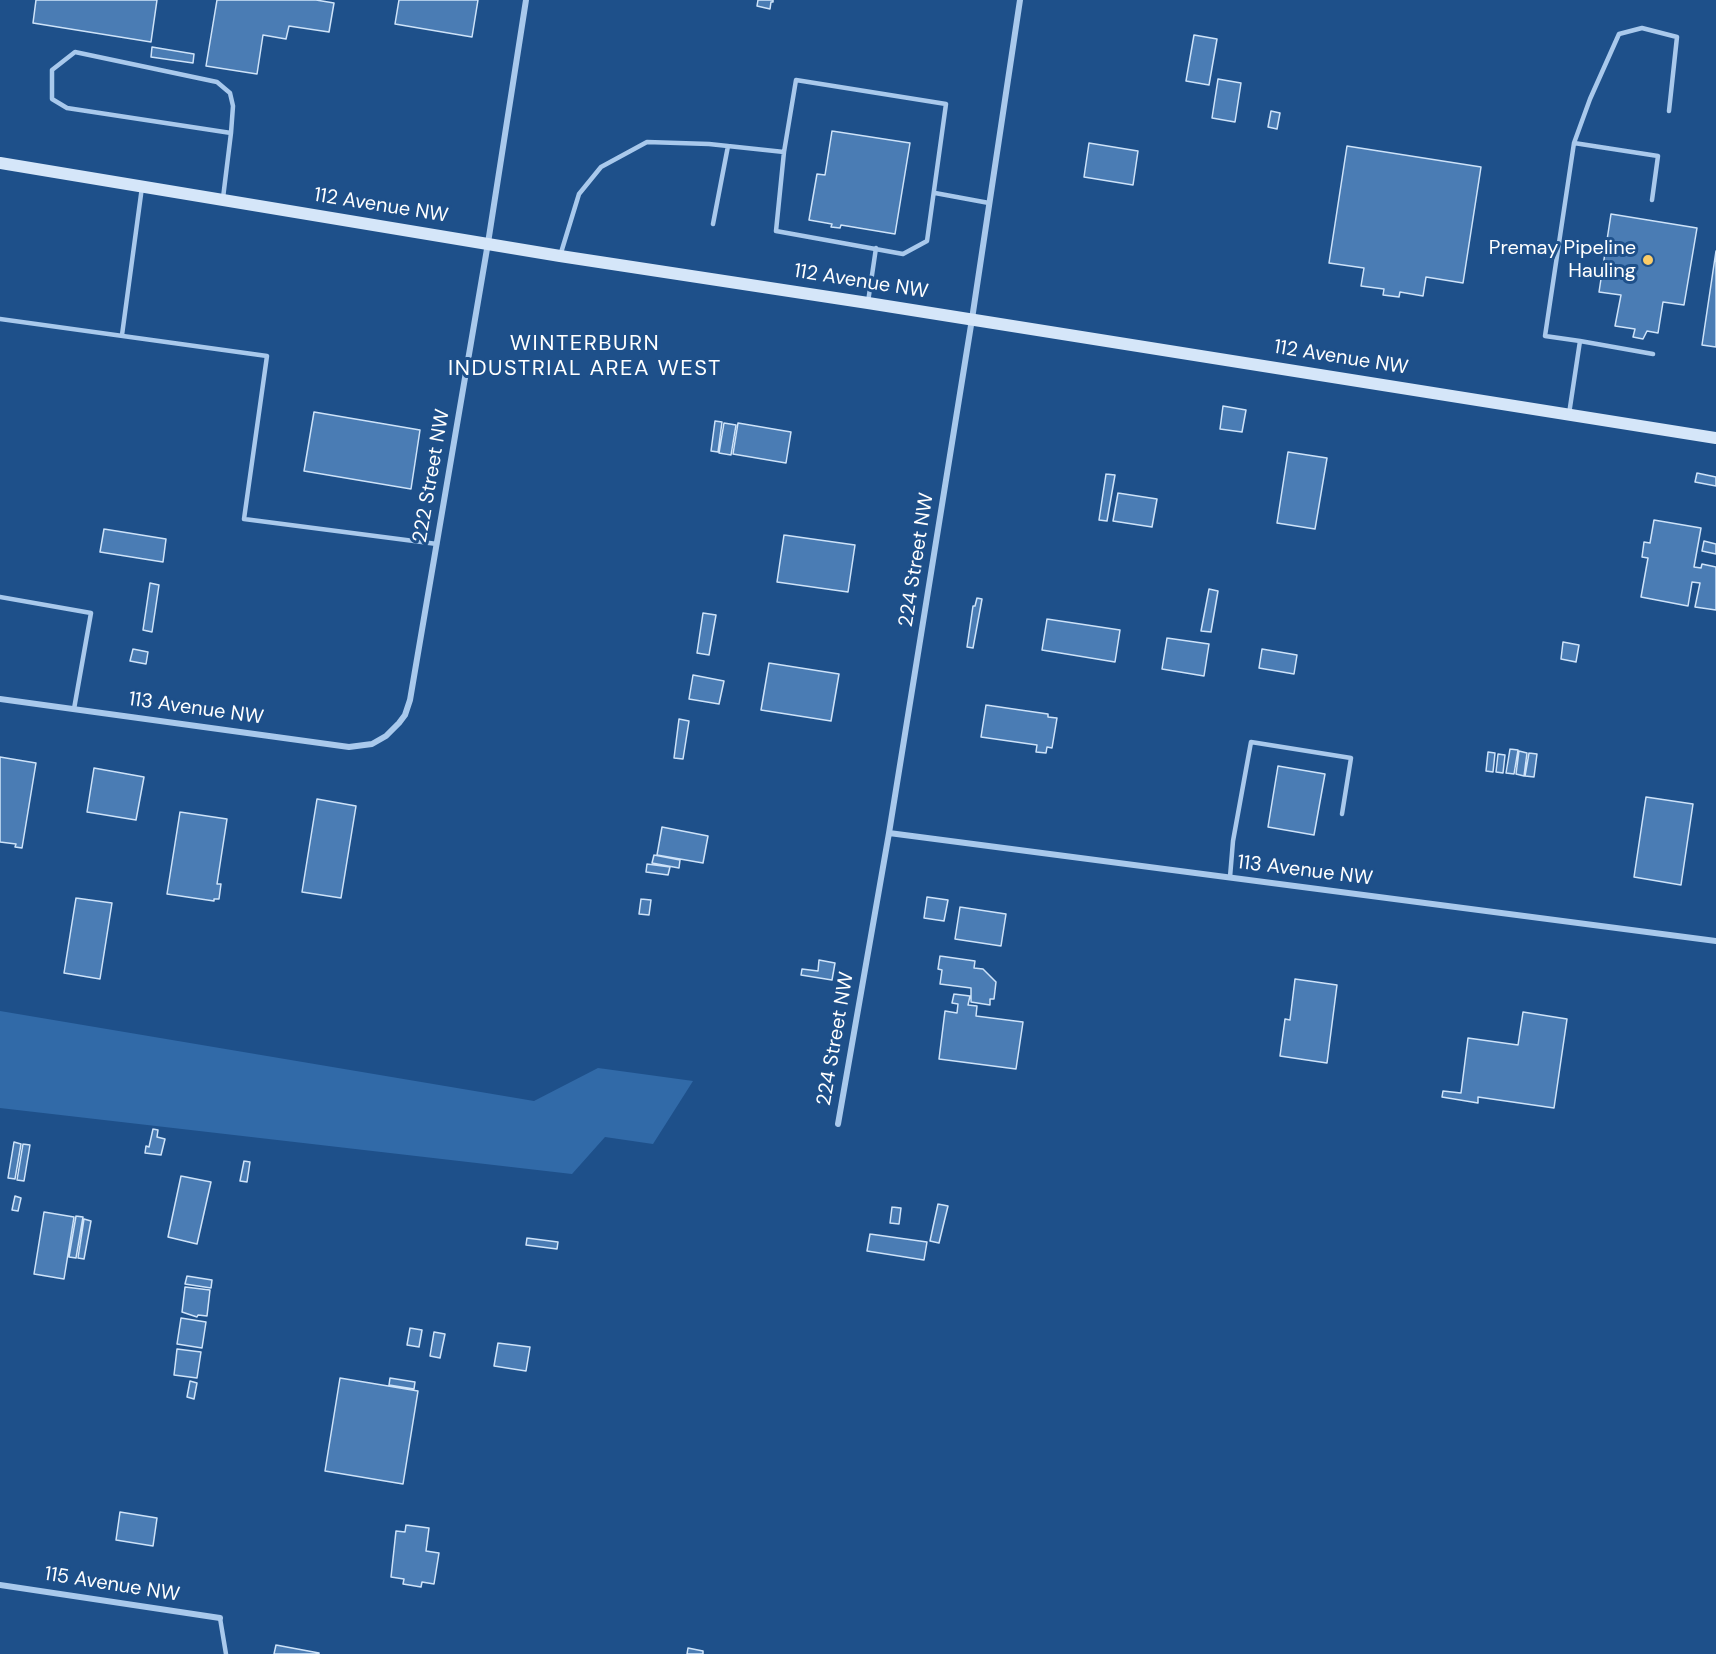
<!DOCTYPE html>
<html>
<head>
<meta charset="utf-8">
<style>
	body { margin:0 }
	canvas { display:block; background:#1e508a }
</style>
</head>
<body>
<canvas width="1716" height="1654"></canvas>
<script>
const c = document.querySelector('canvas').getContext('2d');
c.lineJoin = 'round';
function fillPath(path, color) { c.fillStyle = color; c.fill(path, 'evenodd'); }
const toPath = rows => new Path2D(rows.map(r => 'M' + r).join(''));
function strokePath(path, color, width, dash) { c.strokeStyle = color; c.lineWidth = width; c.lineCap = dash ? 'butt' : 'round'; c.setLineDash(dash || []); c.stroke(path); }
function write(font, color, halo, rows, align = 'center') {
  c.font = font + ' "DM Sans",sans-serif'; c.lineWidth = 6; c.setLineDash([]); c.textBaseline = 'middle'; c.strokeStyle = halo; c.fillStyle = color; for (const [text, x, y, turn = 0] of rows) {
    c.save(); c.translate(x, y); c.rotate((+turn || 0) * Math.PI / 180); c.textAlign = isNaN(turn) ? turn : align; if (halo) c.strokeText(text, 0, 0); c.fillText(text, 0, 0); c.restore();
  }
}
fillPath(toPath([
	[0,1011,534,1101,598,1068,693,1081,653,1144,605,1137,572,1174,0,1108]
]), '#316aa8');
const building = toPath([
	[36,0,157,0,151,42,33,23,36,0],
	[217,0,316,0,334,3,329,32,289,26,286,39,263,35,257,74,206,66,217,0],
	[399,0,478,0,472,37,395,24,399,0],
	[758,0,773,0,773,2,771,2,770,9,757,6,758,0],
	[1194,35,1217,39,1209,85,1186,81,1194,35],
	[152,47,194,54,193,63,151,57,152,47],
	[1218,79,1241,83,1235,122,1212,118,1218,79],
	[1271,111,1280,113,1277,129,1268,127,1271,111],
	[832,131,910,143,895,234,841,225,840,228,831,227,832,224,809,220,817,174,825,175,832,131],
	[1089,143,1138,151,1133,185,1084,177,1089,143],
	[1347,146,1481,167,1463,283,1426,277,1423,296,1400,292,1399,297,1383,295,1384,289,1361,286,1364,268,1329,263,1347,146],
	[1611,214,1697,228,1684,305,1663,302,1658,333,1647,331,1643,339,1633,337,1635,329,1615,326,1621,295,1599,292,1611,214],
	[1716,251,1716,347,1702,345,1716,251],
	[1223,406,1246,410,1242,432,1220,429,1223,406],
	[314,412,420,430,411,489,304,471,314,412],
	[715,421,722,422,718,452,711,451,715,421],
	[724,423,736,425,731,455,719,453,724,423],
	[738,423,791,432,786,463,733,454,738,423],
	[1288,452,1327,458,1315,529,1277,523,1288,452],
	[1697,473,1716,477,1716,486,1695,482,1697,473],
	[1106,474,1115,475,1107,521,1099,520,1106,474],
	[1118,493,1157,499,1152,527,1113,521,1118,493],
	[1654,520,1701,528,1694,567,1701,568,1702,564,1716,567,1716,610,1695,607,1700,583,1692,582,1688,606,1641,597,1648,558,1642,557,1644,542,1650,543,1654,520],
	[104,529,166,539,163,562,100,552,104,529],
	[784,535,855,545,848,592,777,582,784,535],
	[1704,541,1716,544,1716,554,1702,551,1704,541],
	[150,583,159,585,152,632,143,630,150,583],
	[1209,589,1218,591,1211,632,1201,631,1209,589],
	[977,598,982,599,973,648,967,647,973,606,975,606,977,598],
	[703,613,716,615,709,655,697,653,703,613],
	[1047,619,1120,630,1115,662,1042,650,1047,619],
	[1167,638,1209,644,1204,676,1162,669,1167,638],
	[1563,642,1579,645,1576,662,1561,659,1563,642],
	[133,649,148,652,146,664,130,661,133,649],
	[1262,649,1297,655,1294,674,1259,668,1262,649],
	[769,663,839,674,831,721,761,710,769,663],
	[693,675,724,681,719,704,689,699,693,675],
	[986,705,1048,714,1048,717,1057,718,1052,748,1047,747,1046,753,1036,752,1037,745,981,737,986,705],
	[679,719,689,721,683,759,674,758,679,719],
	[1510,749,1518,750,1514,774,1506,773,1510,749],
	[1519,751,1527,753,1524,776,1516,774,1519,751],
	[1488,752,1495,753,1493,772,1486,771,1488,752],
	[1529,753,1537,754,1534,777,1525,776,1529,753],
	[1498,754,1505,755,1503,773,1496,772,1498,754],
	[0,757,36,763,22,848,15,847,16,844,0,842,0,757],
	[1278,766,1325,774,1314,835,1268,827,1278,766],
	[94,768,144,777,136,820,87,812,94,768],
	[1646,797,1693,804,1681,885,1634,877,1646,797],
	[317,799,356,806,341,898,302,892,317,799],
	[180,812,227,819,217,884,221,884,219,899,214,899,214,901,167,894,180,812],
	[662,827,708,836,703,863,657,855,662,827],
	[654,855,680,860,679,868,652,863,654,855],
	[647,864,670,867,668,875,646,872,647,864],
	[927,897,948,900,944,921,924,918,927,897],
	[76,898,112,903,100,979,64,973,76,898],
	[641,899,651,900,649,915,639,914,641,899],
	[960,907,1006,914,1001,946,955,939,960,907],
	[940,956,975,961,974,968,983,969,996,982,994,999,990,999,990,1005,971,1002,971,988,940,984,942,970,938,969,940,956],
	[819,960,835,963,832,980,801,975,802,969,818,971,819,960],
	[1295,979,1337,985,1327,1063,1280,1056,1285,1019,1290,1020,1295,979],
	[954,994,970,996,968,1005,977,1006,976,1016,1023,1022,1016,1069,939,1059,945,1011,957,1013,958,1004,952,1003,954,994],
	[1523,1012,1567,1019,1554,1108,1478,1097,1478,1103,1442,1097,1443,1091,1461,1093,1468,1038,1518,1045,1523,1012],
	[153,1129,158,1130,157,1137,165,1139,161,1155,145,1153,146,1146,149,1147,153,1129],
	[14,1142,21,1144,15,1179,8,1178,14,1142],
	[23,1144,30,1145,24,1181,17,1180,23,1144],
	[244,1161,250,1162,247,1182,240,1181,244,1161],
	[181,1176,211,1182,197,1244,168,1237,181,1176],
	[15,1196,21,1198,18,1211,12,1210,15,1196],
	[938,1204,948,1206,939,1243,930,1241,938,1204],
	[892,1207,901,1208,899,1224,890,1223,892,1207],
	[44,1212,74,1217,64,1279,34,1274,44,1212],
	[76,1216,83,1217,76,1258,69,1257,76,1216],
	[84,1219,91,1221,84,1259,78,1258,84,1219],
	[870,1234,927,1242,924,1260,867,1251,870,1234],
	[527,1238,558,1242,557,1249,526,1245,527,1238],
	[187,1276,212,1280,211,1288,185,1284,187,1276],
	[185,1287,210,1290,207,1316,198,1315,197,1317,182,1312,185,1287],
	[181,1318,206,1322,202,1348,177,1344,181,1318],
	[410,1328,422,1330,419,1347,407,1345,410,1328],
	[434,1332,445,1334,440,1358,430,1356,434,1332],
	[498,1343,530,1347,526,1371,494,1366,498,1343],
	[177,1349,201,1352,197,1378,174,1375,177,1349],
	[340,1378,418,1391,403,1484,325,1471,340,1378],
	[390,1378,415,1382,414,1389,389,1385,390,1378],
	[190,1381,197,1383,194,1399,187,1397,190,1381],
	[120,1512,157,1518,153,1546,116,1540,120,1512],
	[406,1525,429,1528,426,1551,439,1553,434,1584,422,1582,421,1587,403,1584,404,1579,391,1577,396,1531,405,1532,406,1525],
	[276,1645,319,1653,319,1654,274,1654,276,1645],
	[688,1648,703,1651,703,1654,687,1654,688,1648]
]);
fillPath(building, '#4a7cb4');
strokePath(building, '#cee3f9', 1.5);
strokePath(toPath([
	[1574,143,1658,156,1652,200],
	[935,193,989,203],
	[223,198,231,133,233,106,230,93,217,82,75,52,52,70,52,99,67,108,231,133],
	[713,224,728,146],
	[560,256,579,194,601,167,647,142,709,144,784,152,776,231,903,254,927,241,946,104,796,80,784,152],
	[868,302,876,248],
	[0,319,267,356,244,519,437,544],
	[122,335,142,187],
	[1580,341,1545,336,1574,143,1590,99,1619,34,1642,28,1677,37,1669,111],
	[1569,414,1580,341,1653,354],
	[0,597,91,613,74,709],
	[1230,877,1233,841,1251,742,1351,758,1342,814],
	[220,1618,226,1654]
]), '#a9c9ec', 4.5);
strokePath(toPath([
	[0,699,349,747,372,744,386,736,399,723,405,715,410,700,488,243,526,0],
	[889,833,1716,941],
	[838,1124,889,833,972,319,1020,0],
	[0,1585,220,1618]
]), '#a9c9ec', 6);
strokePath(toPath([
	[0,163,560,256,868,303,1716,438]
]), '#d5e6f9', 12);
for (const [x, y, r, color] of [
	[1648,260,6,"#fbcc68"]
]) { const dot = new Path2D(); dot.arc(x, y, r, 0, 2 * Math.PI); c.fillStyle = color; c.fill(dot); strokePath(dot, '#1e508a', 2); }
write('20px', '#fff', '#1e508a', [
	["112 Avenue NW",381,206,9],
	["112 Avenue NW",861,282,9],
	["112 Avenue NW",1341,358,9],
	["222 Street NW",432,476,-80],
	["224 Street NW",917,560,-81],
	["113 Avenue NW",196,709,8],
	["113 Avenue NW",1305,871,7],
	["224 Street NW",836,1039,-80],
	["115 Avenue NW",112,1585,9]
]);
write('20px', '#fff', '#1e508a', [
	["Premay Pipeline",1636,249],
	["Hauling",1636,272]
], 'right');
c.letterSpacing = '1.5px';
write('22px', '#fff', '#1e508a', [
	["WINTERBURN",585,344],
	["INDUSTRIAL AREA WEST",585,369]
]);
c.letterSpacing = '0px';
</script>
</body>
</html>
